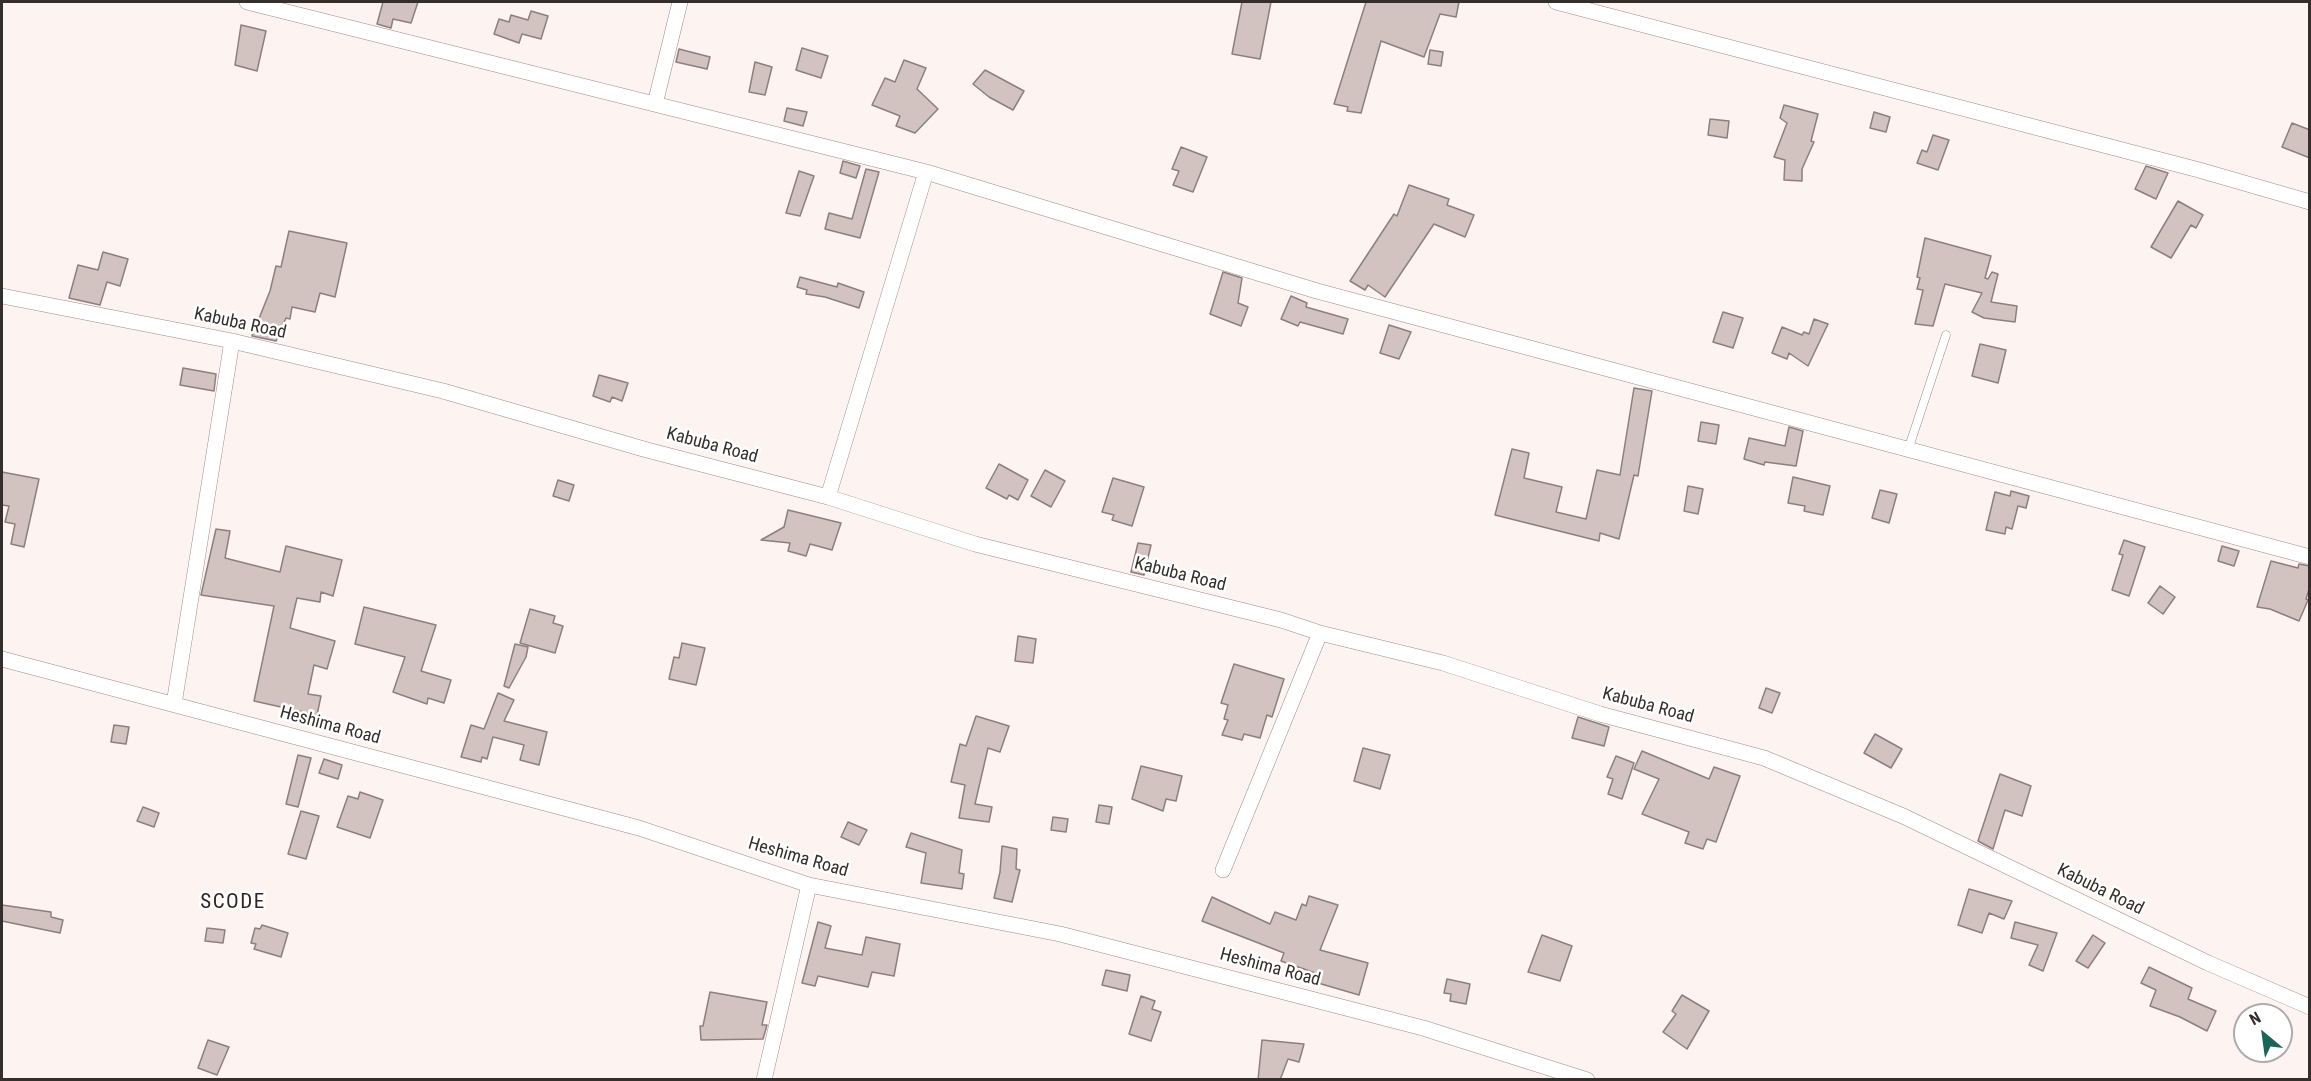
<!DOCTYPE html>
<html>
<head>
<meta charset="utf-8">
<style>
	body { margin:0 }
	#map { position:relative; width:2311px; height:1081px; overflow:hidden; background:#fdf3f1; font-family:"Roboto Condensed",sans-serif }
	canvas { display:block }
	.frame { position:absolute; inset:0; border:3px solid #342e2c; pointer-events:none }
	.north { position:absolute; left:2233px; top:1003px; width:60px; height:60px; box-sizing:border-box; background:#fff; border:2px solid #aeabab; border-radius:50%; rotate:331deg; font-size:16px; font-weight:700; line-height:24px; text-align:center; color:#342e2c }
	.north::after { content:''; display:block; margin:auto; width:21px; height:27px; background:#1a645a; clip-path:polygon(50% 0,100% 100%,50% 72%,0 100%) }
</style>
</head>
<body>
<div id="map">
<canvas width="2311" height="1081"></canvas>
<div class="frame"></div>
<div class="north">N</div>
</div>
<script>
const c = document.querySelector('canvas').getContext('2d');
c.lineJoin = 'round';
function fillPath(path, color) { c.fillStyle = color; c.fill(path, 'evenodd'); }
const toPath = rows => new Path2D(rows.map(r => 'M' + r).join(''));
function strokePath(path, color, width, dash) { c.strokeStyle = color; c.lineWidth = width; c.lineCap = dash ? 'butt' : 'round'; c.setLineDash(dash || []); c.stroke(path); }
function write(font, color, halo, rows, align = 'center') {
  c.font = font + ' "Roboto Condensed",sans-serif'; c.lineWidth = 5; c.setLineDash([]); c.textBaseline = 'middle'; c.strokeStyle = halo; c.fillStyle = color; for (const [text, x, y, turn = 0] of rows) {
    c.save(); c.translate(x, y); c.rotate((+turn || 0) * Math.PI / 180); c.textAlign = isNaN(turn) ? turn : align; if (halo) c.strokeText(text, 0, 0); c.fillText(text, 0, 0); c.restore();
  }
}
const building = toPath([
	[383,2,418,2,411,23,393,19,391,28,377,24,383,2],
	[1242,2,1271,2,1260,59,1232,54,1242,2],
	[1366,2,1459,2,1456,17,1440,14,1424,57,1381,41,1361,113,1347,111,1348,107,1334,104,1366,2],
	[531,11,548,16,541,39,522,34,519,43,494,34,499,19,509,22,511,15,528,20,531,11],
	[241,25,266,31,257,71,235,65,241,25],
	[802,48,828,56,821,78,796,70,802,48],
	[679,49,710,57,707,69,676,62,679,49],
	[1430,50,1443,52,1441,66,1428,64,1430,50],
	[904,60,926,68,917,89,938,109,915,133,896,126,900,116,872,105,885,78,895,82,904,60],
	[755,62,772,67,765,95,749,92,755,62],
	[985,70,1024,91,1013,110,989,97,973,84,985,70],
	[1784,105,1818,114,1811,141,1814,142,1802,169,1802,181,1784,180,1785,160,1774,157,1787,123,1780,118,1784,105],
	[787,108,807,112,803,126,784,121,787,108],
	[1874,112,1890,117,1886,132,1870,128,1874,112],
	[1710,119,1729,121,1727,138,1708,135,1710,119],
	[2292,123,2310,130,2310,158,2282,147,2292,123],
	[1933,135,1949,140,1938,170,1917,163,1922,150,1927,152,1933,135],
	[1181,147,1207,157,1193,192,1173,185,1179,171,1172,169,1181,147],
	[843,161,860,166,856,178,840,173,843,161],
	[2146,166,2168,173,2156,199,2135,189,2146,166],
	[866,169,879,172,860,238,825,229,829,213,852,219,866,169],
	[799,171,814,176,800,216,786,213,799,171],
	[1409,185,1449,199,1447,205,1474,215,1465,237,1434,224,1385,297,1368,285,1365,290,1350,281,1394,214,1397,216,1409,185],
	[2178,201,2203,215,2196,228,2191,225,2171,258,2151,247,2178,201],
	[289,231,347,243,335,297,320,293,315,312,292,307,290,319,286,318,276,341,252,336,270,291,276,266,281,267,289,231],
	[1925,238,1991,256,1985,278,1988,279,1992,272,1998,274,1991,302,2017,306,2015,322,1984,318,1972,312,1982,293,1945,284,1933,326,1915,324,1923,290,1917,289,1920,278,1917,277,1925,238],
	[103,252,128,259,120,286,107,282,100,305,69,298,78,265,98,270,103,252],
	[1223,272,1242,278,1238,303,1248,307,1241,326,1210,314,1223,272],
	[800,277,837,287,838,283,864,292,859,308,825,297,806,294,807,290,797,287,800,277],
	[1291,296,1307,303,1306,307,1348,319,1343,334,1300,322,1298,326,1281,319,1291,296],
	[1723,312,1743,318,1733,348,1713,342,1723,312],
	[1814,319,1828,324,1808,366,1789,353,1787,359,1772,353,1782,327,1802,335,1804,332,1809,334,1814,319],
	[1389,325,1411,332,1399,359,1380,353,1389,325],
	[1980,344,2006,350,1998,383,1972,376,1980,344],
	[183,368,216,374,214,391,180,385,183,368],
	[599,375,628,383,622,401,612,397,610,402,593,396,599,375],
	[1634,388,1652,391,1638,476,1634,475,1619,539,1600,533,1599,541,1495,515,1512,449,1529,453,1524,478,1562,487,1556,512,1586,519,1597,470,1620,475,1634,388],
	[1701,422,1719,425,1716,444,1698,441,1701,422],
	[1789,427,1803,431,1796,466,1765,462,1764,465,1744,459,1749,438,1785,446,1789,427],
	[999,464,1028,480,1018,500,1009,495,1007,499,986,488,999,464],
	[1045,470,1065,481,1051,507,1031,496,1045,470],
	[2,472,39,479,24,547,11,544,15,524,5,522,9,506,2,505,2,472],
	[1793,477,1830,486,1823,515,1804,511,1805,506,1788,503,1793,477],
	[1113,478,1144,487,1132,526,1112,520,1114,515,1102,512,1113,478],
	[558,480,574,485,569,501,553,496,558,480],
	[1688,486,1703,489,1698,514,1684,511,1688,486],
	[1880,490,1897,494,1889,523,1872,518,1880,490],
	[2011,491,2029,496,2026,508,2018,506,2012,529,2006,527,2005,534,1986,530,1995,492,2010,496,2011,491],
	[788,510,841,523,832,550,810,544,806,556,788,551,790,543,761,540,784,527,788,510],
	[216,529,230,531,225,558,280,572,286,546,342,560,333,596,321,592,320,602,297,598,290,628,335,641,327,669,314,665,308,694,321,696,317,715,254,701,274,606,201,595,216,529],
	[2124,540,2145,547,2129,596,2112,590,2123,555,2119,554,2124,540],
	[1138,543,1151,545,1144,575,1131,572,1138,543],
	[2222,546,2239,551,2234,566,2218,561,2222,546],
	[2271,561,2298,568,2299,564,2310,566,2310,586,2306,599,2308,600,2299,621,2270,609,2257,607,2271,561],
	[2160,586,2175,597,2163,614,2148,603,2160,586],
	[364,607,436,625,421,671,451,680,444,703,428,698,427,704,393,692,405,657,355,644,364,607],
	[530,609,555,616,553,623,563,626,555,653,520,643,530,609],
	[1018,636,1036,639,1033,663,1015,661,1018,636],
	[682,643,705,648,696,685,669,679,674,657,679,658,682,643],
	[515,644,528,647,526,657,509,688,504,686,515,644],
	[1234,664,1284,679,1272,717,1267,715,1260,738,1244,734,1242,740,1222,735,1228,720,1224,719,1228,705,1221,703,1234,664],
	[1766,688,1780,693,1772,713,1759,708,1766,688],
	[498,693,514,700,504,721,547,732,539,765,520,760,524,745,493,737,487,759,482,757,481,762,461,757,471,725,484,729,498,693],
	[976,716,1009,726,1000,752,988,748,975,804,992,807,989,822,959,818,965,785,951,782,960,744,966,746,976,716],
	[1578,717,1609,727,1604,746,1572,738,1578,717],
	[114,725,129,727,126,744,111,742,114,725],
	[1875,734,1902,749,1891,768,1864,753,1875,734],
	[1363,748,1390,755,1380,789,1354,781,1363,748],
	[1642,751,1709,779,1714,767,1740,776,1716,842,1707,839,1703,849,1685,843,1689,832,1642,814,1659,779,1634,769,1642,751],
	[298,755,311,758,298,807,286,804,298,755],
	[1616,756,1634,763,1622,799,1608,794,1613,779,1607,777,1616,756],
	[324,759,342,765,338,779,319,773,324,759],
	[1141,766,1182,776,1176,801,1166,799,1163,811,1132,799,1141,766],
	[2000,774,2031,786,2022,816,2005,810,1993,849,1978,841,2000,774],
	[360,792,383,800,370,838,337,827,348,796,358,799,360,792],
	[1099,805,1112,807,1109,824,1096,822,1099,805],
	[143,807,159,813,154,827,137,821,143,807],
	[301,811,319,816,306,859,288,854,301,811],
	[1053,817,1068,819,1066,832,1051,830,1053,817],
	[848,822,867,830,859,845,841,837,848,822],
	[911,833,962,850,959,873,964,874,962,889,921,883,926,853,906,847,911,833],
	[1002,846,1017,849,1016,869,1020,870,1012,902,994,898,1000,872,1002,846],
	[1969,889,2012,901,2004,919,1989,913,1982,933,1958,925,1969,889],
	[1309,896,1338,905,1320,950,1368,963,1359,995,1318,983,1321,975,1281,961,1284,953,1202,921,1212,897,1270,924,1275,912,1296,920,1302,904,1306,906,1309,896],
	[2,905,51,912,51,917,63,920,60,933,2,921,2,905],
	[818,922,831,926,825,948,862,955,866,937,900,944,894,976,872,972,868,987,818,976,815,986,802,983,818,922],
	[2015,922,2057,933,2043,971,2029,965,2038,945,2011,938,2015,922],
	[262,925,288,933,281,957,254,949,256,944,251,943,255,928,260,929,262,925],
	[207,928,225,930,223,943,205,941,207,928],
	[1542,935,1572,946,1560,981,1528,972,1542,935],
	[2093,935,2105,943,2088,968,2076,961,2093,935],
	[2149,967,2192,988,2188,999,2216,1011,2207,1031,2180,1017,2150,1006,2156,990,2141,983,2149,967],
	[1106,970,1130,975,1127,991,1102,985,1106,970],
	[1447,979,1470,984,1466,1004,1450,1001,1451,994,1444,993,1447,979],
	[710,992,767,1002,762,1025,767,1025,763,1039,701,1040,700,1026,703,1026,710,992],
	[1682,995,1709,1011,1687,1049,1663,1032,1676,1014,1672,1011,1682,995],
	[1141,996,1155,1001,1152,1009,1161,1012,1151,1041,1129,1034,1141,996],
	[208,1040,229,1047,217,1075,198,1068,208,1040],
	[1262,1040,1304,1044,1299,1062,1288,1059,1280,1080,1258,1080,1262,1040]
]);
fillPath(building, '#d3c3c0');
strokePath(building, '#8d7f7c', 1.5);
const service = toPath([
	[1908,450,1946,335]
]);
const minor = toPath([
	[247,2,926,172,1317,291,2310,557],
	[1556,2,2199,170,2310,202],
	[655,104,680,2],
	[2,296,232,341,443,391,647,450,828,497,975,544,1281,620,1320,633,1443,663,1600,714,1764,758,1903,816,2208,963,2310,1007],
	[828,497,926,172],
	[2,659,639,828,809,885,1060,934,1423,1028,1587,1080],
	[174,704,232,341],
	[1223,870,1320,633],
	[764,1080,809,885]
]);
strokePath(service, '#9c8d8a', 9);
strokePath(minor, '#9c8d8a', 16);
strokePath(service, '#fff', 8);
strokePath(minor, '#fff', 15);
write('18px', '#342e2c', '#fff', [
	["Kabuba Road",240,324,12],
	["Kabuba Road",712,446,15],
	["Kabuba Road",1180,575,14],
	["Kabuba Road",1648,706,15],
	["Heshima Road",330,726,15],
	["Heshima Road",798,858,16],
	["Kabuba Road",2100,890,26],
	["Heshima Road",1270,968,15]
]);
c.letterSpacing = '1.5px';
write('21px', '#322624', '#fff', [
	["SCODE",233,903]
]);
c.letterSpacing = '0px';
</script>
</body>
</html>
